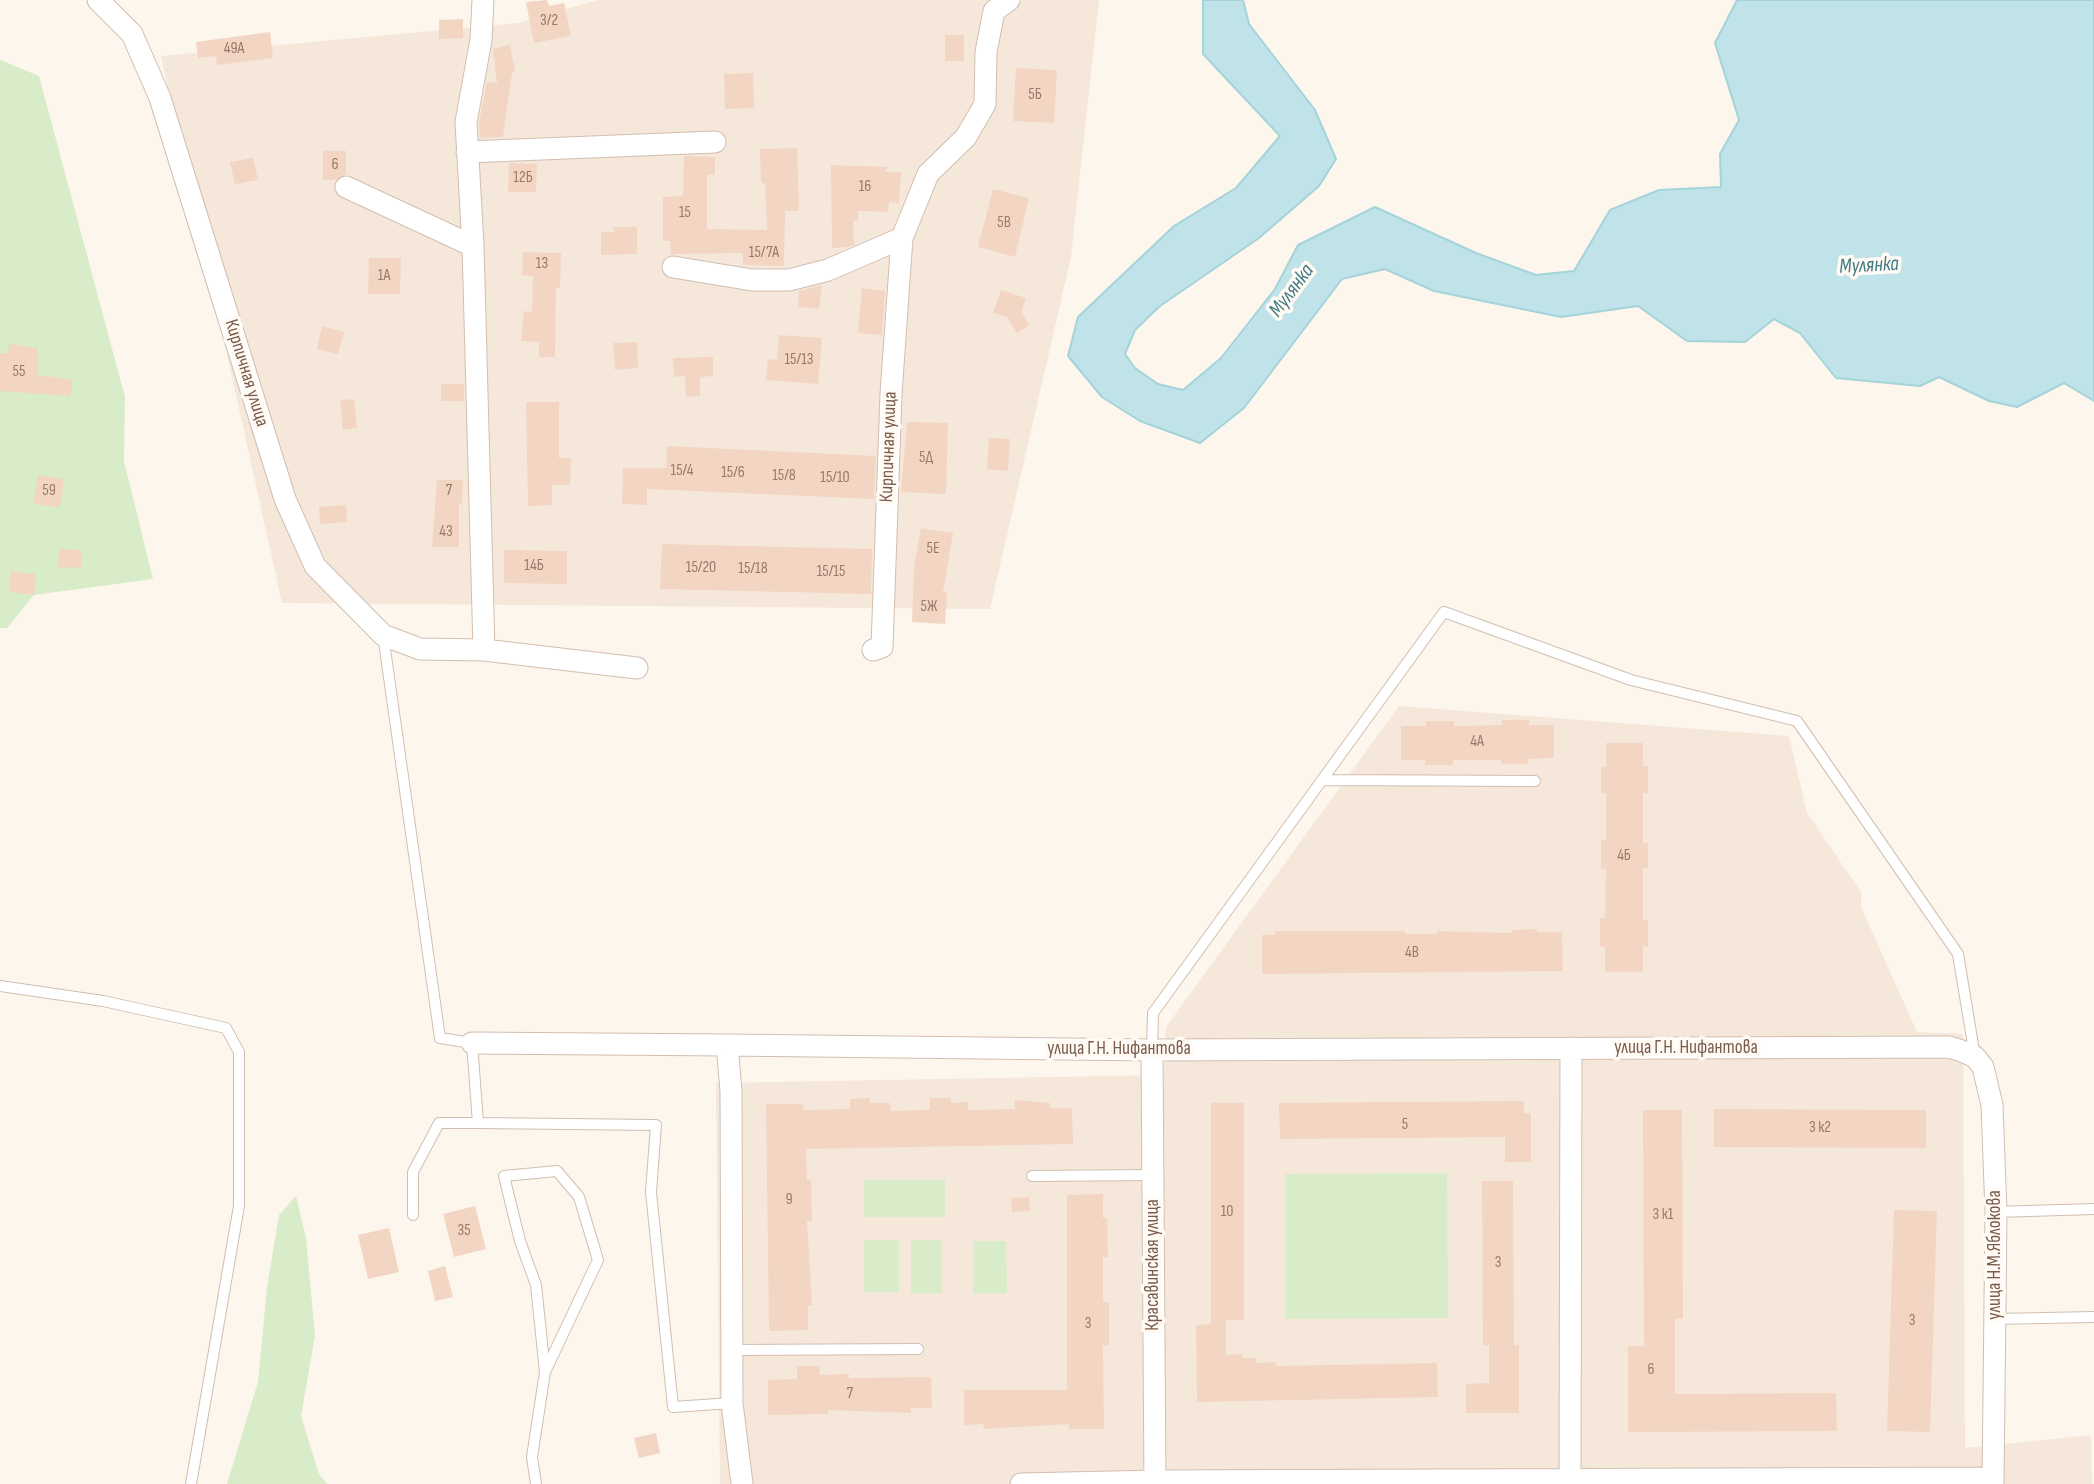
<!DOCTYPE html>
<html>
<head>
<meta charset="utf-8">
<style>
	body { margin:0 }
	canvas { display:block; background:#fdf6ec }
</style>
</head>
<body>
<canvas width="2094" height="1484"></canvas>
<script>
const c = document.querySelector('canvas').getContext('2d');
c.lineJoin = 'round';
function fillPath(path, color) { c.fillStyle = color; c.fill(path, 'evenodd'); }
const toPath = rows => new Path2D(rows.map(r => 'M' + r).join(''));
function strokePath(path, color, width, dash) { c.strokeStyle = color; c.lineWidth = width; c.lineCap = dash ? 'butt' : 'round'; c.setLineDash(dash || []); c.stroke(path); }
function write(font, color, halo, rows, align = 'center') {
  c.font = font + ' "Sofia Sans Condensed",sans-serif'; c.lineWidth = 7; c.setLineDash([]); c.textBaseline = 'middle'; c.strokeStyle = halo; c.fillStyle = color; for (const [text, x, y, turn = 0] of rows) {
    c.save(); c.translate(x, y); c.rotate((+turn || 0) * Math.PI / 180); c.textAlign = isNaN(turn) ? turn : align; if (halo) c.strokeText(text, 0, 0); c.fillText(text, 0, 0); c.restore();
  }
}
fillPath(toPath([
	[598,0,1099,0,1071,257,990,609,282,603,161,56,518,23],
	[1399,706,1789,736,1807,813,1861,892,1861,907,1917,1032,1963,1034,1965,1448,2091,1435,2092,1484,720,1484,716,1083,1164,1075,1166,1027]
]), '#f5e8da');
fillPath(toPath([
	[0,60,39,76,125,397,124,461,153,579,34,595,7,628,0,628],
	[1447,1173,1448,1318,1286,1319,1285,1174],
	[864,1180,945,1180,945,1217,864,1217],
	[296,1196,306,1238,315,1336,301,1416,319,1474,327,1484,227,1484,258,1382,267,1287,279,1215],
	[864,1240,899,1240,899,1292,864,1292],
	[911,1240,941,1240,942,1293,911,1293],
	[973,1241,1006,1241,1007,1293,973,1293]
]), '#d8ecc9');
const water = toPath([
	[1203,0,1243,0,1249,24,1315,110,1336,159,1319,186,1259,238,1160,306,1135,330,1125,354,1135,368,1158,384,1183,390,1221,358,1275,289,1298,245,1375,207,1476,253,1536,275,1574,271,1610,210,1659,190,1721,187,1720,154,1739,120,1715,43,1737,0,2094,0,2094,401,2064,383,2017,407,1989,401,1939,377,1920,386,1836,378,1800,333,1774,319,1745,342,1687,341,1638,306,1561,317,1434,291,1385,269,1342,279,1244,408,1200,443,1140,421,1102,397,1068,356,1078,317,1174,226,1236,188,1280,136,1203,54,1203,0]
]);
fillPath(water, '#bfe3e8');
strokePath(water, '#a5d3da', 2);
fillPath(toPath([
	[547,0,549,6,564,3,571,36,534,43,526,2],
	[463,19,463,38,439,39,439,20],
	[270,32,273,58,217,65,216,56,198,58,196,42],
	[945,35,964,35,964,61,945,61],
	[510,45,515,72,512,73,503,137,480,138,479,123,487,82,497,83,493,49],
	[1016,68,1057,70,1054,123,1013,121],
	[753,73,754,108,725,109,724,74],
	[797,148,799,211,785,211,784,266,743,265,743,253,671,254,670,241,663,241,663,197,683,196,684,156,715,157,715,175,707,175,707,229,767,230,765,184,761,182,760,149],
	[323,151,346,151,346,174,335,180,323,180],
	[253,158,258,180,235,184,230,162],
	[509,163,537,164,536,192,508,192],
	[831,165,888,167,885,172,901,172,899,203,889,202,888,212,858,211,858,221,853,221,854,245,848,247,832,248],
	[993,189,1029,198,1015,257,978,247],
	[612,227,637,227,637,254,601,255,601,232,615,232],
	[523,252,561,253,560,288,556,288,555,357,539,357,539,342,521,341,524,311,532,312,533,276,522,275],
	[369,258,401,258,400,294,368,294],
	[822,285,819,309,798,307,799,291],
	[862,288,885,291,882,335,858,333],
	[1001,290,1026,298,1021,312,1029,325,1017,333,1007,317,993,313],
	[322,326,344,332,338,354,317,349],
	[779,335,822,338,818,384,766,380,768,359,777,360],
	[637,342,638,368,615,370,613,343],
	[9,344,38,348,38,375,73,380,70,396,0,391,0,353,8,353],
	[713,357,713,376,700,377,700,396,686,397,685,376,674,377,673,358],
	[441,384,464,384,464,401,441,401],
	[354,399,357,428,343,430,340,400],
	[526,402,559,402,559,458,571,458,570,485,552,485,552,505,528,506],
	[907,422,948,423,946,494,901,492],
	[989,438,1010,439,1008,471,987,469],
	[667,446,876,456,874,499,647,489,647,505,622,504,623,468,666,468],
	[38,475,64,479,60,507,33,504],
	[437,480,463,480,462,504,459,504,459,547,432,547],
	[346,505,347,522,320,524,319,507],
	[921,528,953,533,943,592,947,592,945,624,912,622,914,566],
	[662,544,872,549,871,594,660,589],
	[59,549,82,550,81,568,58,567],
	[504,550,567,551,567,584,504,583],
	[11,571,36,574,34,595,9,592],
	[1502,720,1529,720,1529,725,1554,725,1554,758,1528,759,1528,764,1501,764,1501,760,1453,760,1453,765,1425,765,1425,760,1401,760,1401,726,1426,726,1426,721,1454,721,1454,726,1502,725],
	[1606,743,1643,743,1643,766,1648,766,1648,793,1643,793,1643,843,1648,843,1648,868,1643,868,1643,920,1648,920,1648,947,1643,946,1643,972,1605,972,1605,947,1600,947,1600,918,1605,918,1606,869,1601,869,1601,840,1606,840,1606,793,1601,793,1601,767,1606,767],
	[1537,929,1537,932,1562,932,1563,971,1262,974,1262,935,1275,935,1275,931,1405,931,1405,934,1437,934,1437,931,1512,933,1512,930],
	[870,1098,870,1103,890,1103,891,1111,930,1110,930,1098,951,1098,951,1103,968,1102,968,1110,1015,1109,1015,1100,1050,1103,1050,1108,1072,1108,1073,1144,806,1149,807,1180,811,1179,812,1221,807,1221,812,1305,808,1306,808,1330,769,1331,766,1104,803,1104,803,1110,850,1109,850,1099],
	[1524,1101,1524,1113,1531,1113,1531,1162,1505,1162,1505,1137,1280,1139,1279,1103],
	[1211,1103,1244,1103,1244,1320,1226,1320,1226,1355,1242,1354,1242,1358,1256,1358,1256,1363,1275,1362,1276,1366,1437,1363,1438,1397,1197,1402,1196,1325,1211,1324],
	[1714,1109,1926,1110,1926,1148,1714,1147],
	[1643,1110,1682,1110,1683,1319,1675,1319,1675,1394,1836,1393,1837,1431,1628,1432,1628,1346,1644,1346],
	[1482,1181,1513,1181,1514,1345,1519,1345,1519,1413,1466,1413,1466,1384,1489,1383,1489,1345,1483,1345],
	[1103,1194,1103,1218,1107,1218,1108,1257,1103,1257,1103,1302,1109,1302,1109,1345,1103,1345,1104,1429,1069,1429,1069,1424,984,1429,983,1424,964,1425,964,1390,1067,1390,1067,1195],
	[1029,1197,1030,1211,1012,1212,1011,1198],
	[475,1206,486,1249,454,1257,443,1214],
	[1894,1210,1937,1211,1930,1432,1887,1431],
	[389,1228,399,1272,368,1279,358,1235],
	[445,1266,453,1297,435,1301,428,1271],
	[797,1366,819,1366,820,1375,849,1374,849,1378,931,1377,932,1408,911,1408,911,1413,828,1410,828,1414,768,1415,768,1380,797,1379],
	[656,1433,660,1453,639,1458,634,1438]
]), '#f3d5c3');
const service = toPath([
	[383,635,440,1038,472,1043,478,1123,439,1123,413,1172,413,1215],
	[1322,780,1535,781],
	[0,986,103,1001,226,1028,239,1052,239,1206,191,1484],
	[1152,1050,1153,1013,1444,612,1631,680,1797,721,1958,954,1975,1057],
	[478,1123,656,1125,651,1192,673,1407,732,1403],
	[1032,1176,1153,1175],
	[1996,1212,2094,1209],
	[1994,1319,2094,1317],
	[732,1350,918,1349],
	[536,1484,532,1457,545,1372,598,1260,579,1197,557,1171,504,1176,520,1241,536,1285,545,1372]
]);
const minor = toPath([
	[98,0,132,34,160,98,285,499,315,566,383,635,420,649,484,650,637,668],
	[483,0,481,40,466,122,473,246,484,650],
	[467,152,715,142],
	[346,187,473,246],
	[673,267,752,280,789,280,828,270,902,238],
	[873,650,882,647,891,394,902,238,928,174,966,137,985,104,986,52,994,11,1009,0],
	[472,1043,727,1045],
	[1152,1050,1155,1484],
	[742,1484,732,1403,731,1091,727,1045,1152,1050,1949,1047,1962,1051,1975,1057,1983,1067,1992,1105,1996,1212,1993,1484],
	[1021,1484,1155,1481,1993,1478],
	[1570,1484,1571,1048]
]);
strokePath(service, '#d1beb0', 12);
strokePath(minor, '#d1beb0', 23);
strokePath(service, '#fff', 10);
strokePath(minor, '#fff', 21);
write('16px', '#987a6a', null, [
	["3/2",549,21],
	["49А",234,49],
	["5Б",1035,95],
	["6",335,165],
	["12Б",523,178],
	["16",865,187],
	["15",685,213],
	["5В",1004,223],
	["15/7А",764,253],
	["13",542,264],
	["1А",384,276],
	["15/13",799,360],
	["55",19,372],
	["5Д",926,458],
	["15/4",682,471],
	["15/6",733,473],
	["15/8",784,476],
	["15/10",835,478],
	["59",49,491],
	["7",449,491],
	["43",446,532],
	["5Е",933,549],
	["14Б",534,566],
	["15/20",701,568],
	["15/18",753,569],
	["15/15",831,572],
	["5Ж",929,607],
	["4А",1477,742],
	["4Б",1624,856],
	["4В",1412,953],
	["5",1405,1125],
	["3 к2",1820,1128],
	["9",789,1200],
	["10",1227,1212],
	["3 к1",1663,1215],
	["35",464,1231],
	["3",1498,1263],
	["3",1912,1321],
	["3",1088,1324],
	["6",1651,1370],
	["7",850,1394]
]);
write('19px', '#7a5c4d', '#fffaf3', [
	["Кирпичная улица",246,373,73],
	["Кирпичная улица",889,447,-88],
	["улица Г.Н. Нифантова",1686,1048],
	["улица Г.Н. Нифантова",1119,1049],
	["улица Н.М.Яблокова",1995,1255,-90],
	["Красавинская улица",1153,1265,-90]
]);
write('italic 21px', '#437c86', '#fffaf3', [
	["Мулянка",1869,266,-3],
	["Мулянка",1292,291,-53]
]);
</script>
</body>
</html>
